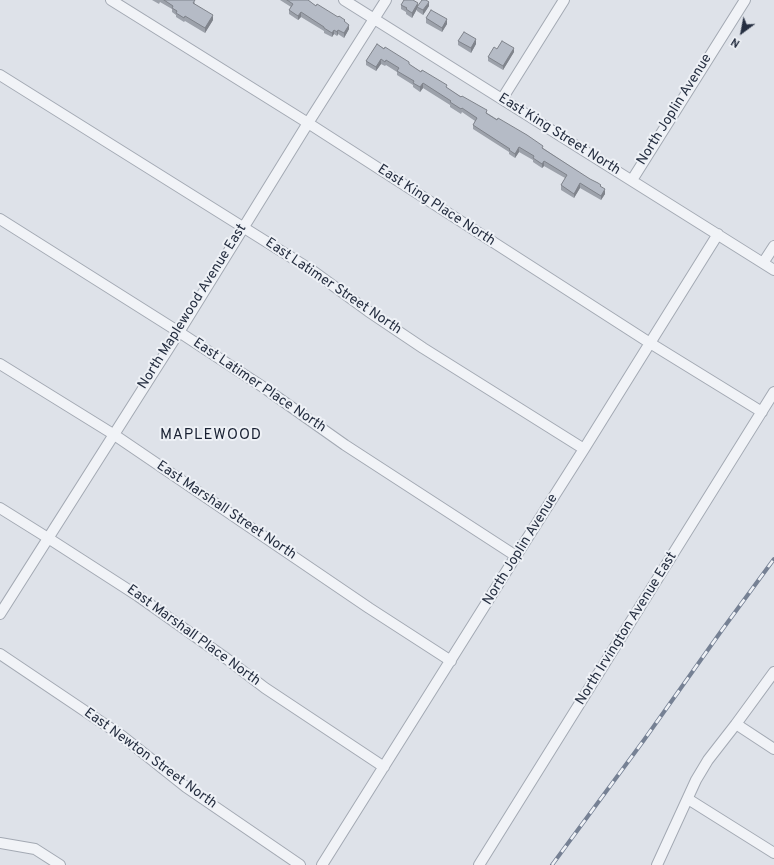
<!DOCTYPE html>
<html>
<head>
<meta charset="utf-8">
<style>
	body { margin:0 }
	#map { position:relative; width:774px; height:865px; overflow:hidden; background:#dee2e9; font-family:Overpass,sans-serif }
	canvas { display:block }
	.north { position:absolute; left:722px; top:12px; width:40px; height:40px; -webkit-text-stroke:3px #eef1f6; paint-order:stroke; rotate:212deg; font-size:11px; font-weight:700; line-height:16px; text-align:center; color:#262f41 }
	.north::after { content:''; display:block; margin:auto; width:14px; height:18px; background:#262f41; clip-path:polygon(50% 0,100% 100%,50% 72%,0 100%) }
</style>
</head>
<body>
<div id="map">
<canvas width="774" height="865"></canvas>
<div class="north">N</div>
</div>
<script>
const c = document.querySelector('canvas').getContext('2d');
c.lineJoin = 'round';
const toPath = rows => new Path2D(rows.map(r => 'M' + r).join(''));
function strokePath(path, color, width, dash) { c.strokeStyle = color; c.lineWidth = width; c.lineCap = dash ? 'butt' : 'round'; c.setLineDash(dash || []); c.stroke(path); }
function fillPath(path, color) { c.fillStyle = color; c.fill(path, 'evenodd'); }
function write(font, color, halo, rows, align = 'center') {
  c.font = font + ' Overpass,sans-serif'; c.lineWidth = 4; c.setLineDash([]); c.textBaseline = 'middle'; c.strokeStyle = halo; c.fillStyle = color; for (const [text, x, y, turn = 0] of rows) {
    c.save(); c.translate(x, y); c.rotate((+turn || 0) * Math.PI / 180); c.textAlign = isNaN(turn) ? turn : align; if (halo) c.strokeText(text, 0, 0); c.fillText(text, 0, 0); c.restore();
  }
}
const street = toPath([
	[111,0,308,123,650,343,762,412],
	[344,0,774,270],
	[0,75,313,271,368,311,423,348,584,449],
	[502,99,564,0],
	[632,180,745,0],
	[0,219,179,332,263,387,345,445,516,556],
	[763,263,774,246],
	[0,364,113,434,369,608,451,661],
	[0,508,48,538,138,596,227,659,265,688,384,767],
	[0,614,179,332,308,123,386,0],
	[0,654,122,736,186,787,300,865],
	[736,724,774,749],
	[688,799,774,853],
	[0,843,35,849,60,865],
	[322,865,516,556,584,449,650,343,718,234],
	[479,865,774,392],
	[657,865,696,780,708,760,736,724,774,672]
]);
strokePath(street, '#a3a9b3', 12);
strokePath(street, '#f1f3f7', 10);
const rail = toPath([
	[552,865,644,740,722,630,774,559]
]);
strokePath(rail, '#768194', 4);
strokePath(rail, '#eef1f6', 2.5, [8]);
fillPath(toPath([
	[152,0,194,0,195,4,213,20,205,33,185,21,184,22,176,17,176,15,172,12,172,9,160,2,159,4],
	[280,0,308,0,316,6,345,22,349,29,344,38,338,34,337,36,334,34,332,37,324,33,324,31,301,17,298,20,289,14,289,10,291,7],
	[401,5,418,5,429,6,423,15,417,11,417,9,412,18,406,14,406,12,401,9],
	[426,18,447,24,442,32,426,23],
	[458,41,476,44,471,53,458,45],
	[377,44,543,148,601,187,605,194,601,200,580,188,574,198,561,190,561,185,565,178,544,166,542,168,533,162,533,160,519,152,515,158,509,154,509,152,473,129,473,125,475,121,462,112,461,114,450,107,450,105,423,88,420,92,413,87,413,85,397,75,397,72,386,65,385,66,381,64,376,71,366,65,366,61],
	[497,49,514,52,503,70,488,61,488,57]
]), '#9ca1aa');
fillPath(toPath([
	[429,2,429,6,423,15,423,10],
	[418,3,418,7,417,7,417,9,412,18,412,13],
	[301,12,301,17,298,20,298,16],
	[213,15,213,20,205,33,205,28],
	[447,19,447,24,442,32,442,28],
	[349,25,349,29,344,38,344,33],
	[334,30,334,34,332,37,332,33],
	[338,30,338,34,337,36,337,32],
	[476,39,476,44,471,53,471,48],
	[514,48,514,52,503,70,503,66],
	[381,59,381,64,376,71,376,67],
	[423,83,423,88,420,92,420,87],
	[519,147,519,152,515,158,515,154],
	[544,161,544,166,542,168,542,164],
	[580,183,580,188,574,198,574,194],
	[605,189,605,194,601,200,601,196]
]), '#7f838b');
const building = toPath([
	[164,0,195,0,193,3,213,15,205,28,185,16,184,18,176,13,177,11,172,8,173,6,164,0],
	[287,0,308,0,316,6,317,4,338,17,339,16,345,20,344,21,349,25,344,33,338,30,337,32,334,30,332,33,324,28,324,27,301,12,298,16,289,10,293,4,287,0],
	[404,0,413,0,418,3,412,13,406,9,407,8,401,5,404,0],
	[422,0,426,0,429,2,423,10,417,7,422,0],
	[431,10,447,19,442,28,426,18,431,10],
	[464,32,476,39,471,48,458,41,464,32],
	[502,41,514,48,503,66,488,57,494,47,497,49,502,41],
	[377,44,384,49,385,47,409,62,409,64,421,72,422,70,447,85,446,87,461,97,462,96,485,109,487,110,486,113,497,120,498,118,527,135,543,146,542,148,590,179,598,183,601,185,600,186,605,189,601,196,580,183,574,194,561,185,567,175,544,161,542,164,533,158,534,156,519,147,515,154,509,150,510,149,473,125,477,118,462,108,461,109,450,102,451,101,423,83,420,87,413,83,414,81,397,71,399,68,386,60,385,62,381,59,376,67,366,61,377,44]
]);
fillPath(building, '#b5bbc6');
strokePath(building, '#7f838b', 1);
write('14px', '#262f41', '#eef1f6', [
	["North Joplin Avenue",675,110,-58],
	["East King Street North",559,135,32],
	["East King Place North",436,206,33],
	["East Latimer Street North",333,287,34],
	["North Maplewood Avenue East",193,307,-58],
	["East Latimer Place North",259,386,34],
	["East Marshall Street North",226,511,34],
	["North Joplin Avenue",521,550,-58],
	["North Irvington Avenue East",627,629,-58],
	["East Marshall Place North",193,636,36],
	["East Newton Street North",150,759,36]
]);
c.letterSpacing = '1px';
write('15px', '#182032', '#eef1f6', [
	["MAPLEWOOD",211,436]
]);
c.letterSpacing = '0px';
</script>
</body>
</html>
